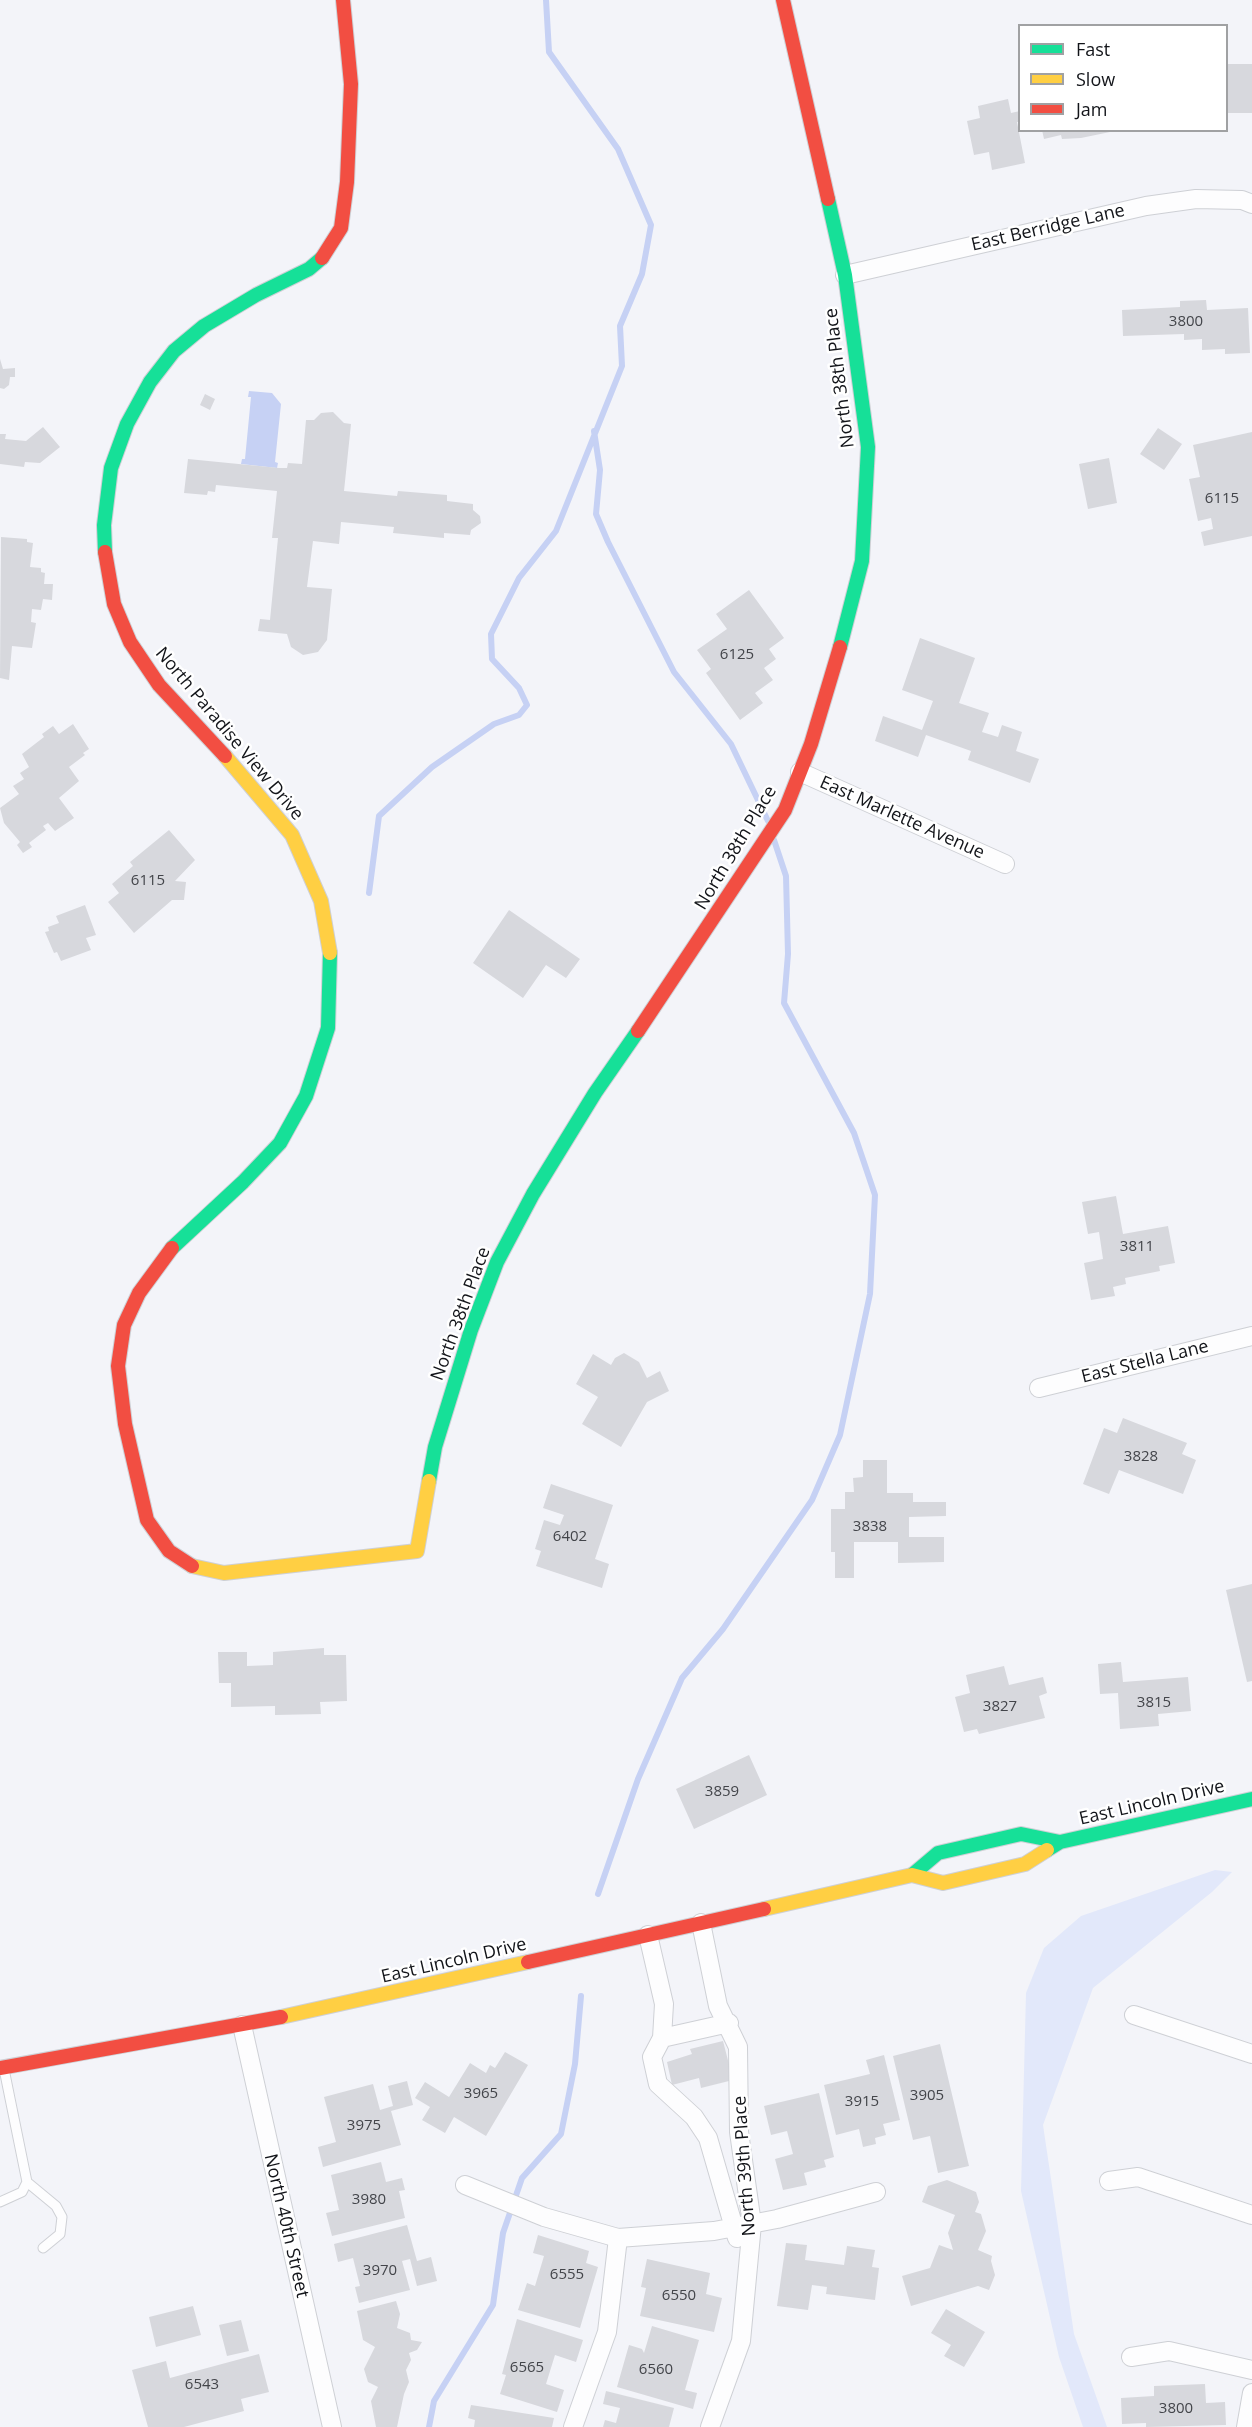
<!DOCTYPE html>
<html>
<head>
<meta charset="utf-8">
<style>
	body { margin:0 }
	#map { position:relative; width:1252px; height:2427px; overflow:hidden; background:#f3f4f9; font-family:"Open Sans",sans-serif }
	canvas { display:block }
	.legend { position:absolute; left:1018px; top:24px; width:210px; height:108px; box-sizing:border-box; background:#fff; border:2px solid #a0a1a3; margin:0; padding:8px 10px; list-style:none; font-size:18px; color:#121419 }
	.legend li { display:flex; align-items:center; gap:12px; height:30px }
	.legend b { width:30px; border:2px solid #a0a1a3 }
</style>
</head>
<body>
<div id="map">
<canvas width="1252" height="2427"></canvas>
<ul class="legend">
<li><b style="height:8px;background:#16e098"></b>Fast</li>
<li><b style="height:8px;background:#ffcf43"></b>Slow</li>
<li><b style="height:8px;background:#f24e42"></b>Jam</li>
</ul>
</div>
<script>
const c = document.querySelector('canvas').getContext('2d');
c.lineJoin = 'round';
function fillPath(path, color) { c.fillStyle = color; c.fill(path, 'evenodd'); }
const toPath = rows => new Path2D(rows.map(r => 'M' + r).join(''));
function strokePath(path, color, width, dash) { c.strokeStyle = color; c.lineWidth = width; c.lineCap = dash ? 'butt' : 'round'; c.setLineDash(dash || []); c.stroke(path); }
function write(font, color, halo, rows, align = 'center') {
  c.font = font + ' "Open Sans",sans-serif'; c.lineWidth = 5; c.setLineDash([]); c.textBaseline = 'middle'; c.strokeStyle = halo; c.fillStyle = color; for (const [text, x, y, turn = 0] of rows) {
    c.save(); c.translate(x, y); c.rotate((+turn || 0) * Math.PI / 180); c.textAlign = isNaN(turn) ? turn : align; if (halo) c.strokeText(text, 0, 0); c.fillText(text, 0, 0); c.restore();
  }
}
fillPath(toPath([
	[1215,1870,1232,1872,1212,1892,1093,1988,1043,2125,1074,2334,1107,2427,1083,2427,1059,2357,1021,2191,1026,1993,1044,1948,1081,1916]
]), '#e2e8fa');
fillPath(toPath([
	[249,391,272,393,281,404,275,462,278,463,277,468,241,464,242,459,245,459,251,397,248,397]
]), '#c6d1f4');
strokePath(toPath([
	[594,431,600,470,596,514,608,542,674,672,731,744,768,821],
	[369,893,379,816,432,767,494,724,519,715,527,705,519,688,492,659,491,634,519,578,556,531,622,366,620,326,642,274,651,225,618,149,549,52,546,0],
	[598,1894,638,1779,682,1678,723,1629,812,1500,840,1435,870,1294,875,1195,854,1133,784,1003,788,954,786,876,774,840],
	[429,2427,434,2401,493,2305,503,2233,522,2178,561,2134,575,2064,581,1996]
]), '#c6d1f4', 6);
fillPath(toPath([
	[1226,64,1252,64,1252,113,1226,113],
	[1008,99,1011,113,1020,111,1020,122,1017,122,1025,163,992,170,989,152,974,155,967,121,980,118,978,106],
	[1042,130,1110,130,1110,132,1081,138,1062,139,1061,135,1044,139],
	[1206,300,1207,310,1248,308,1250,353,1225,354,1225,349,1202,350,1202,339,1184,340,1184,334,1123,336,1122,310,1180,307,1180,301],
	[0,359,3,369,15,368,15,377,10,377,9,385,4,389,0,388],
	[205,394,215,399,210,410,200,405],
	[333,412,344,423,351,424,344,491,397,496,398,491,447,495,447,501,473,504,473,510,480,516,481,523,471,530,470,535,444,533,444,538,393,533,394,527,341,522,339,544,313,541,307,587,332,589,327,640,318,652,303,655,291,647,287,634,258,631,260,619,270,620,278,538,272,538,277,491,216,485,215,492,208,491,207,495,184,493,188,459,279,468,287,468,288,463,302,464,306,420,314,420,321,413],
	[43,427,60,447,40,463,25,462,24,467,0,464,0,434,6,434,5,439,26,441],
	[1158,428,1182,444,1164,470,1140,454],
	[1252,432,1252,536,1204,546,1201,532,1213,529,1211,518,1198,521,1189,479,1200,477,1193,445],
	[1109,458,1117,503,1088,509,1079,464],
	[1,537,27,539,27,542,33,543,30,567,41,568,41,572,45,573,44,584,53,584,52,600,43,599,41,610,32,609,31,622,36,623,32,648,12,646,9,680,0,678],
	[749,590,784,638,769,649,776,659,764,668,773,680,755,693,763,703,740,720,706,673,711,669,697,650,727,629,716,614],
	[920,638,975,658,959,703,989,713,982,732,998,737,1002,725,1022,732,1016,751,1039,759,1030,783,968,760,971,751,926,735,918,757,875,741,883,716,922,730,933,701,902,690],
	[73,724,89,749,83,753,85,755,69,767,79,781,59,798,74,818,55,831,48,823,43,826,46,830,29,843,32,847,23,853,17,845,20,842,4,823,0,808,19,794,13,786,24,779,20,773,29,767,22,754,44,737,42,734,53,726,59,734],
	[169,830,195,860,175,881,186,882,184,900,172,900,134,933,108,902,119,893,112,884,133,866,130,862],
	[85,905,96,935,86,938,91,950,61,961,57,952,54,953,45,932,49,931,48,927,59,923,56,916],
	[509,910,580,959,566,978,546,965,523,998,473,963],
	[1116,1196,1123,1234,1168,1226,1175,1263,1159,1266,1160,1271,1125,1278,1126,1284,1113,1287,1115,1296,1091,1300,1084,1263,1103,1259,1099,1232,1088,1234,1082,1202],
	[624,1353,639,1362,647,1378,660,1371,669,1391,647,1402,621,1447,582,1424,598,1397,576,1384,593,1354,611,1365,615,1358],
	[1123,1418,1187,1443,1182,1454,1196,1460,1183,1494,1119,1470,1109,1494,1083,1484,1104,1428,1117,1433],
	[863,1460,887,1460,887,1493,913,1493,913,1502,946,1502,946,1516,909,1517,909,1537,944,1537,944,1562,898,1563,898,1542,854,1542,854,1578,835,1578,835,1552,831,1552,831,1509,845,1509,845,1492,854,1492,853,1478,863,1477],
	[551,1484,613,1505,595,1559,609,1564,602,1588,536,1566,541,1551,535,1549,544,1520,560,1525,564,1515,543,1508],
	[1252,1584,1252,1681,1247,1682,1226,1590],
	[324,1648,324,1655,346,1655,347,1701,320,1702,321,1714,275,1715,275,1706,231,1707,231,1683,219,1683,218,1652,247,1652,247,1666,273,1665,273,1652],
	[1121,1662,1123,1682,1188,1677,1191,1711,1158,1714,1159,1726,1120,1729,1118,1693,1100,1694,1098,1664],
	[1004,1666,1009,1685,1043,1677,1047,1693,1039,1696,1045,1718,979,1734,977,1729,964,1732,955,1697,970,1693,966,1675],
	[749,1755,767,1795,694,1829,676,1789],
	[723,2041,733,2080,701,2088,699,2078,672,2085,667,2062,692,2054,690,2049],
	[940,2044,969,2166,938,2173,930,2136,913,2140,893,2056],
	[505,2052,528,2065,486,2136,454,2117,445,2133,422,2120,430,2107,415,2098,425,2082,449,2097,470,2063,486,2073,490,2065,495,2068],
	[884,2055,900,2120,883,2124,886,2135,875,2138,876,2144,863,2147,859,2129,836,2135,824,2085,870,2074,866,2060],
	[407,2081,413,2105,391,2111,401,2145,323,2167,318,2147,336,2142,324,2097,373,2084,380,2110,393,2106,388,2086],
	[819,2093,834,2157,824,2160,826,2167,804,2173,807,2185,783,2190,775,2159,793,2154,787,2131,771,2135,764,2106],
	[381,2162,386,2182,402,2178,405,2190,399,2191,405,2218,332,2236,326,2213,339,2210,331,2175],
	[947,2180,976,2192,979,2202,975,2212,981,2214,986,2231,978,2250,992,2256,991,2261,995,2275,989,2290,978,2286,911,2306,902,2276,930,2268,939,2245,953,2250,948,2233,955,2215,922,2202,928,2186],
	[407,2225,417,2261,431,2257,437,2281,417,2286,410,2259,402,2261,410,2290,359,2303,355,2287,360,2286,353,2258,338,2262,334,2244],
	[538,2235,589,2251,586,2263,598,2267,580,2328,518,2310,527,2283,535,2286,544,2256,533,2253],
	[786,2243,807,2245,805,2260,844,2265,847,2246,875,2250,872,2267,879,2268,875,2300,826,2294,827,2287,812,2285,808,2310,777,2306],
	[647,2259,710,2273,706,2294,722,2298,714,2332,640,2316,646,2288,641,2287],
	[396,2301,400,2314,397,2328,410,2333,411,2340,422,2342,417,2350,409,2353,411,2360,406,2370,409,2382,404,2394,397,2427,376,2427,371,2401,378,2387,368,2382,364,2369,375,2347,363,2340,357,2311],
	[193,2306,201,2335,156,2347,149,2317],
	[946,2309,985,2332,964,2367,944,2356,951,2345,931,2333],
	[517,2319,583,2340,576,2362,555,2355,546,2384,564,2390,557,2412,500,2394,506,2375,502,2374],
	[241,2320,249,2351,227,2356,219,2325],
	[652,2326,699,2340,685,2390,697,2393,693,2409,617,2387,629,2345,642,2349,644,2353],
	[259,2354,269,2392,241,2399,244,2411,184,2427,148,2427,132,2370,166,2361,170,2378],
	[1205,2384,1206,2403,1225,2402,1226,2425,1146,2427,1146,2423,1122,2424,1121,2398,1154,2396,1154,2386],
	[606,2391,674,2408,669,2427,603,2427,605,2420,616,2423,620,2408,603,2404],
	[471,2405,554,2418,552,2427,474,2427,475,2420,468,2418]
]), '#d7d8dd');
const lane = toPath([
	[27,2182,56,2206,62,2217,60,2234,43,2248],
	[0,2202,22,2192,27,2182,4,2069]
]);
const street = toPath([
	[845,275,1146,206,1196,199,1242,200,1252,204],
	[800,772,1005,864],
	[1039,1388,1252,1336],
	[701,1923,718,2006,738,2047,739,2132,752,2224,741,2341,710,2427],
	[648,1935,664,2004,662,2038,652,2057,658,2084,694,2117,708,2138,737,2238],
	[1134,2015,1252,2054],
	[242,2025,332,2427],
	[662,2038,729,2023],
	[1109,2181,1138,2177,1252,2215],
	[465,2185,544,2217,618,2238,714,2231,777,2219,876,2192],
	[1131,2357,1169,2351,1252,2370],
	[573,2427,607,2332,618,2238],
	[1246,2427,1252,2393]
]);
const fast = toPath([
	[828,199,845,275,868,447,862,561,840,647],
	[105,552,104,525,111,468,127,424,150,382,174,351,204,326,256,295,309,269,322,258],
	[172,1248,243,1182,280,1143,306,1096,328,1028,330,953],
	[429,1481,435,1447,471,1330,497,1262,533,1194,595,1093,638,1031],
	[1047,1850,1060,1842,1252,1799],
	[912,1875,938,1853,1021,1834,1060,1842]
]);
const slow = toPath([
	[225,756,292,835,321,901,330,953],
	[192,1566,224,1573,417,1551,429,1481],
	[764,1909,912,1875,943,1883,1025,1864,1047,1850],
	[281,2017,528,1962]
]);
const jam = toPath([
	[783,0,828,199],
	[322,258,341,228,347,182,351,84,343,0],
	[105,552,114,604,130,642,159,685,225,756],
	[638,1031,785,810,811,744,840,647],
	[172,1248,139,1293,124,1325,118,1366,125,1424,147,1520,169,1551,192,1566],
	[528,1962,764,1909],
	[0,2068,281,2017]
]);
strokePath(lane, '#ced0d5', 11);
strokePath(street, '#ced0d5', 20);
strokePath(fast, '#ced0d5', 16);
strokePath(slow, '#ced0d5', 16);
strokePath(jam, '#ced0d5', 16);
strokePath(lane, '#fdfdfe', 9);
strokePath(street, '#fdfdfe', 18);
strokePath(fast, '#16e098', 14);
strokePath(slow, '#ffcf43', 14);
strokePath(jam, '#f24e42', 14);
write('15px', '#43454a', null, [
	["3800",1186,322],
	["6115",1222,499],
	["6125",737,655],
	["6115",148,881],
	["3811",1137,1247],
	["3828",1141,1457],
	["3838",870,1527],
	["6402",570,1537],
	["3815",1154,1703],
	["3827",1000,1707],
	["3859",722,1792],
	["3965",481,2094],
	["3905",927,2096],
	["3915",862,2102],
	["3975",364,2126],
	["3980",369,2200],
	["3970",380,2271],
	["6555",567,2275],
	["6550",679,2296],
	["6565",527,2368],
	["6560",656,2370],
	["6543",202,2385],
	["3800",1176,2409]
]);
write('18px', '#121419', '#fff', [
	["East Berridge Lane",1048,228,-13],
	["North 38th Place",840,378,-97],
	["North Paradise View Drive",229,734,50],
	["East Marlette Avenue",902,818,24],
	["North 38th Place",736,848,-59],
	["North 38th Place",461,1314,-70],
	["East Stella Lane",1145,1362,-14],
	["East Lincoln Drive",1152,1803,-13],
	["East Lincoln Drive",454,1961,-13],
	["North 39th Place",745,2166,-94],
	["North 40th Street",286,2226,77]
]);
</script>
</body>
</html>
